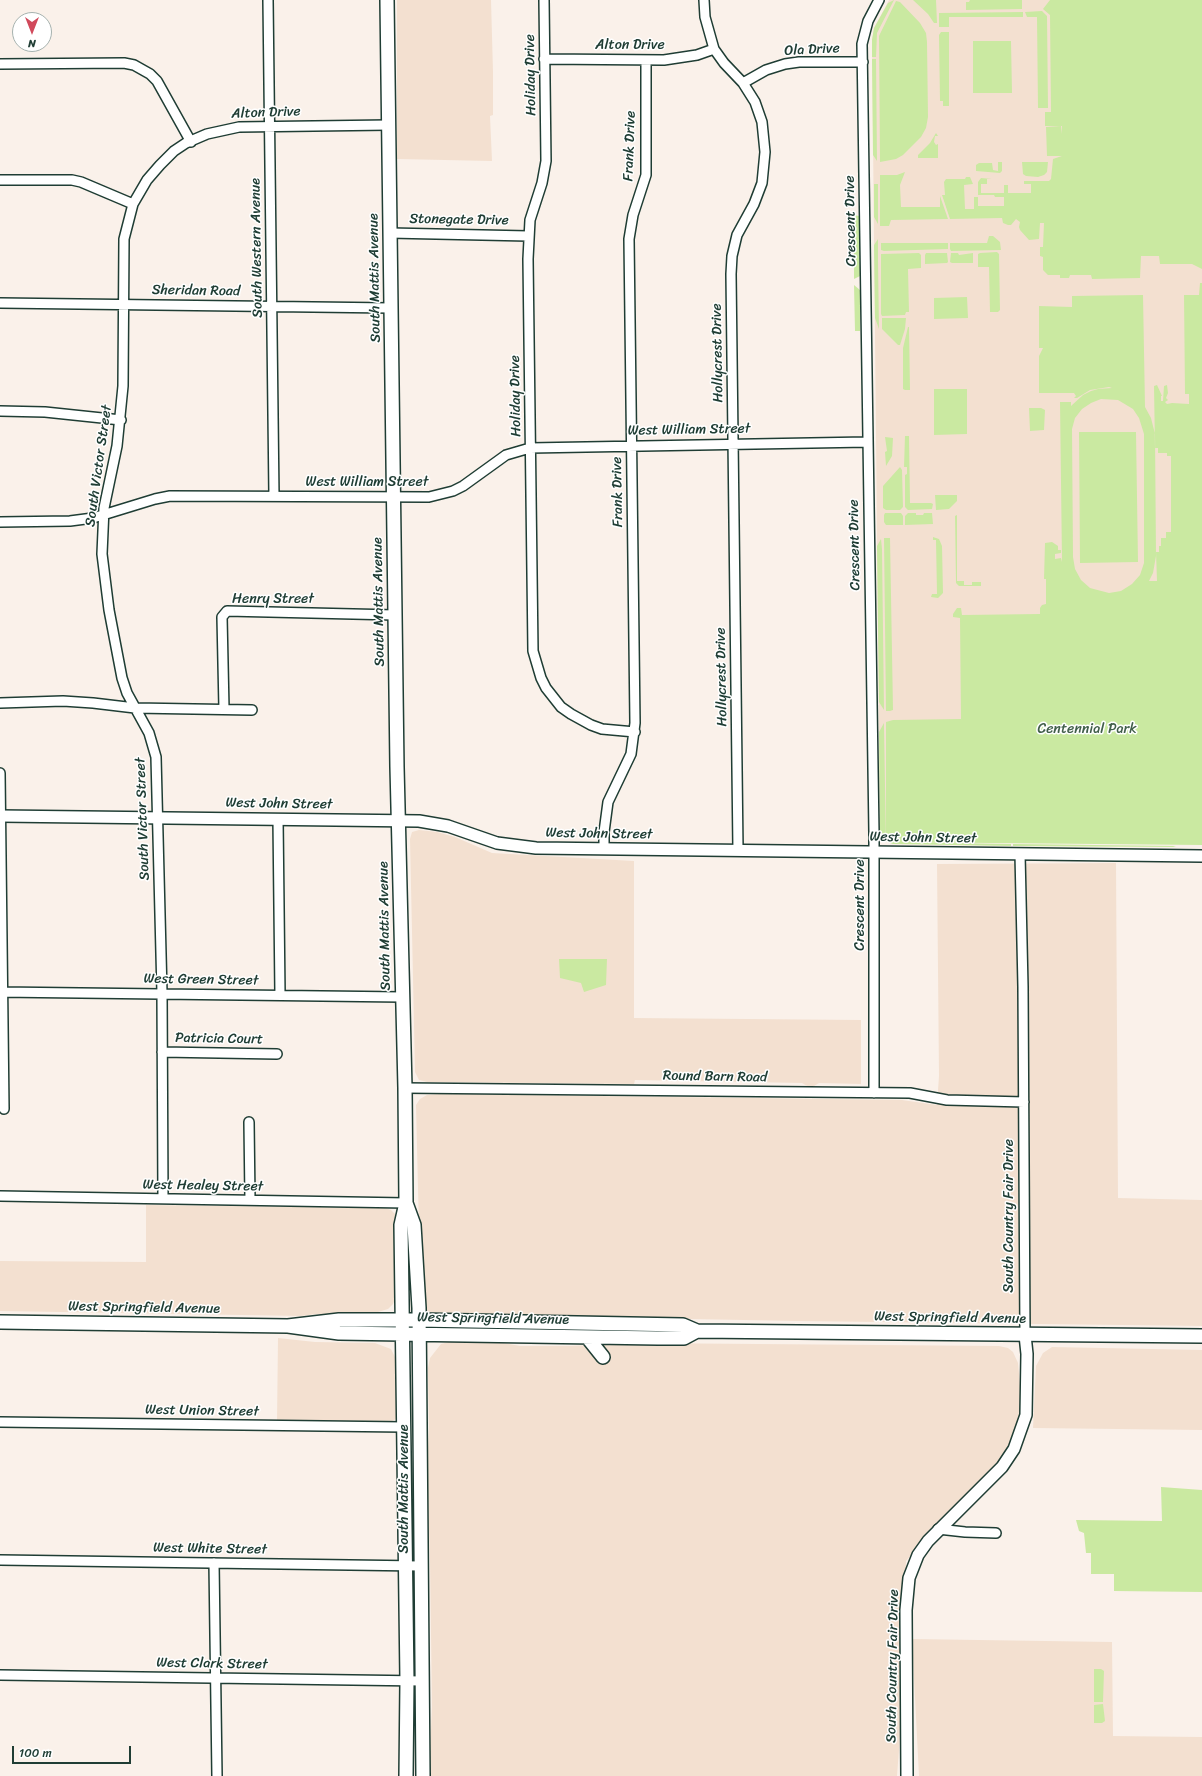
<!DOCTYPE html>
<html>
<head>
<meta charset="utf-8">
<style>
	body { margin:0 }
	#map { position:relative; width:1202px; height:1776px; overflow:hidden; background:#faf1ea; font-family:Sriracha,sans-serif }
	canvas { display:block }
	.north { position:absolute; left:12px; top:12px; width:40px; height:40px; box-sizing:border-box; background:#fff; border:1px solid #a5b1ae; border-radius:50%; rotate:180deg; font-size:11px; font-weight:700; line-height:16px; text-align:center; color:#1f3d34 }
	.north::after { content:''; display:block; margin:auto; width:14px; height:18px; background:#d1495b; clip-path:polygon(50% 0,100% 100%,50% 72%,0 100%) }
	.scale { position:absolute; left:12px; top:1746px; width:119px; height:18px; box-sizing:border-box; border:2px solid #1f3d34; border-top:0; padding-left:5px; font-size:12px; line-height:14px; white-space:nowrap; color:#1f3d34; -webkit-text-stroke:3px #fff; paint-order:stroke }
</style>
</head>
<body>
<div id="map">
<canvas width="1202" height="1776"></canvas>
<div class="north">N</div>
<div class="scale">100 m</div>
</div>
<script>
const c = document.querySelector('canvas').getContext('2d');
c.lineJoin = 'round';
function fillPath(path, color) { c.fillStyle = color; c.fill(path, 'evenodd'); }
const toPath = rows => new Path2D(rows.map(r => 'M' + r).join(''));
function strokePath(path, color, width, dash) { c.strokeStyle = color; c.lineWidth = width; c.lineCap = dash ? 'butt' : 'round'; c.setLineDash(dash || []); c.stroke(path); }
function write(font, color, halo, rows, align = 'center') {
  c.font = font + ' Sriracha,sans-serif'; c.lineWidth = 3; c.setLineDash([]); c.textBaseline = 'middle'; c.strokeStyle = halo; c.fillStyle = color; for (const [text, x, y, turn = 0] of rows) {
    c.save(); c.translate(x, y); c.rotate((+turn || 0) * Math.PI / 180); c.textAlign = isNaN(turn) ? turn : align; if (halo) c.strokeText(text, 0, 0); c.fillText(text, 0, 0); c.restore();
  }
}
fillPath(toPath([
	[397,0,491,0,493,72,493,115,490,116,492,161,397,159],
	[889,0,1055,0,1202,49,1202,470,1187,613,1040,614,966,830,880,830,872,40,874,28],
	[419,830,437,832,455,837,492,853,634,861,634,1018,861,1020,861,1084,819,1083,814,1086,807,1086,802,1083,635,1080,634,1084,427,1082,419,1080,415,1072,410,839,412,832],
	[1116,863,1118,1198,1202,1200,1202,1326,797,1321,421,1314,416,1105,420,1099,427,1095,440,1094,902,1100,937,1105,939,1076,937,864],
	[146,1205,385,1208,391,1210,397,1216,396,1296,393,1304,388,1309,368,1315,317,1314,301,1316,0,1311,0,1261,146,1262],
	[278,1338,315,1342,375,1343,391,1349,397,1361,398,1414,396,1419,390,1422,277,1421],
	[487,1340,520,1346,571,1346,638,1343,999,1346,1008,1348,1013,1352,1018,1363,1022,1406,1019,1429,1007,1454,940,1522,906,1561,901,1723,897,1776,429,1776,432,1707,430,1561,427,1465,429,1428,428,1368,430,1358,441,1344,453,1341],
	[1052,1347,1202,1350,1202,1430,1033,1428,1036,1366,1043,1353],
	[912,1639,1112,1642,1113,1736,1202,1737,1202,1776,919,1776]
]), '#f3e0d0');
fillPath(toPath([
	[894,0,877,33,876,57,872,57,872,40,874,28,888,3],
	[913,0,936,0,937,23,934,23,928,14],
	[970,0,1022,0,1022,9,966,10,966,2,969,2],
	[1050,0,1202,0,1202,269,1192,264,1160,264,1159,256,1141,256,1140,278,1092,279,1091,275,1070,275,1069,278,1060,278,1060,275,1048,275,1043,270,1043,257,1040,256,1040,247,1043,247,1044,223,1040,223,1039,239,1029,240,1020,230,1019,227,1020,222,1016,219,1011,225,1008,225,1003,223,1002,218,950,219,942,195,945,195,944,182,946,179,965,179,966,177,970,177,973,184,964,185,965,209,974,209,974,197,978,197,978,206,1004,206,1004,197,995,197,994,195,978,195,978,182,981,178,992,179,987,179,987,184,981,184,981,193,1004,193,1004,185,1008,185,1008,193,1031,193,1031,184,1024,184,1024,181,1049,181,1051,179,1053,159,1062,156,1047,156,1046,127,1061,126,1062,134,1062,126,1045,126,1045,112,1051,112,1050,15,1043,9],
	[896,1,900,2,920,23,926,33,927,42,928,117,926,128,921,137,903,155,896,159,880,162,879,36],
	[1042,11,1047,16,1048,108,1038,108,1037,17,1027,17,1025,12],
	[1023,12,1023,17,949,17,949,27,939,27,939,13],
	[941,32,949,32,949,106,943,106,943,101,940,101,939,35],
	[973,41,1011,41,1012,93,973,93],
	[872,59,876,59,877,161,873,155],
	[936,133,938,136,935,136,934,142,936,145,938,144,938,158,918,158,918,155,930,143],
	[998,162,1002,162,1002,171,1000,173,976,171,976,165,979,163,992,163,993,170,998,171],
	[1022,162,1048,162,1047,172,1044,175,1038,177,1026,176,1023,174],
	[905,172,900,185,901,207,940,207,940,196,948,219,891,220,889,226,880,226,880,175,897,175],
	[874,184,878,184,878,224,874,217],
	[854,215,859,216,860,276,854,279],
	[989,236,993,236,1000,242,1001,250,951,251,950,249,950,243,987,243],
	[878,239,878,261,879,329,875,318,874,245],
	[881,243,948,243,948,249,884,251,881,250],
	[997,252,999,254,1000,310,998,312,990,312,989,267,978,267,978,254,980,253],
	[919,253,921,255,921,268,908,269,909,312,906,312,905,315,882,316,881,314,881,254],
	[926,253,947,253,948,262,947,263,925,264,925,255],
	[951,253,958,253,959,255,973,253,973,263,952,263,950,262],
	[1200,283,1202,283,1202,845,886,842,886,722,893,720,961,719,960,618,953,617,953,614,957,608,961,608,962,615,1040,614,1040,608,1042,605,1046,604,1046,579,1044,579,1045,543,1052,542,1058,546,1058,550,1061,550,1061,553,1055,554,1055,559,1061,558,1062,562,1060,402,1071,402,1071,406,1083,395,1091,391,1098,389,1112,388,1109,387,1090,390,1077,398,1074,398,1076,396,1074,393,1039,393,1039,356,1043,348,1039,348,1039,306,1072,307,1072,296,1143,295,1145,407,1151,418,1155,434,1156,556,1153,573,1149,581,1157,581,1156,552,1159,552,1159,546,1161,546,1161,538,1166,538,1166,532,1171,532,1171,456,1167,456,1167,453,1158,453,1158,448,1155,448,1154,386,1157,385,1162,396,1161,396,1161,401,1163,401,1164,386,1167,385,1168,393,1166,398,1168,400,1165,402,1167,404,1172,403,1189,404,1189,394,1185,394,1184,295,1199,295],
	[1101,399,1118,400,1133,409,1139,418,1144,434,1144,563,1140,575,1132,584,1121,591,1109,593,1090,588,1081,580,1075,569,1073,557,1072,429,1075,418,1082,409,1091,403],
	[854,285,860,290,860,331,855,331],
	[967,297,968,318,934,319,934,298],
	[882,318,906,318,905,329,900,345,898,345,882,329],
	[908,327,909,327,910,390,905,390,903,389,903,348],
	[934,389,967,389,967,434,934,435],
	[1029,408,1041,408,1045,410,1044,430,1030,431],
	[1079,432,1136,432,1138,562,1080,563],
	[905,436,909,436,910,503,931,503,933,504,932,509,908,510,905,507,905,475,907,474,907,467,904,467],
	[885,437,893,438,892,456,886,466,885,452,887,451],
	[900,467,902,470,903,507,900,510,886,510,883,508,883,486],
	[935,495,957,495,957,501,949,509,936,510],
	[885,513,901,513,903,516,903,525,886,525,884,522,884,515],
	[908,513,916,513,916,515,923,515,924,513,932,513,933,524,905,525,905,516],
	[957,515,957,581,964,581,964,585,972,585,972,582,981,582,981,586,959,586,956,583,955,516],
	[933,537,939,539,942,546,943,593,938,598,931,597,932,594,937,594,936,540,933,540],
	[884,538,890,538,893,710,890,711,886,711],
	[881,539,882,549,884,710,879,702,877,546],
	[884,723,884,728,886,842,880,830,879,732],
	[887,842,1011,844,1011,846,893,844],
	[1013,844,1176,846,1173,847,1013,846],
	[559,959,607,959,606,985,584,992,581,983,560,978],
	[1161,1487,1202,1490,1202,1592,1114,1591,1114,1574,1091,1574,1091,1553,1086,1553,1084,1533,1079,1531,1076,1520,1162,1521],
	[1094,1669,1101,1669,1104,1671,1103,1702,1094,1702],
	[1103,1704,1105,1721,1102,1723,1094,1723,1094,1705]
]), '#cae9a1');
const minor = toPath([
	[268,0,274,496],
	[544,0,546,161,542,183,530,220,528,259,533,651,541,678,546,688,561,707,571,714,591,725,602,729,635,732],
	[704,0,705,17,714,49,724,63,743,83,755,102,762,122,765,152,762,183,754,204,737,235,732,256,731,274,738,850],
	[544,59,664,60,697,55,714,49],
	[0,64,124,63,134,65,150,74,157,81,191,142],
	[743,83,766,70,785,64,799,62,863,62],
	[0,180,72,180,81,182,133,204],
	[390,233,528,236],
	[0,303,391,308],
	[0,411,45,412,121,420],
	[0,522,70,521,93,518,155,499,170,496,429,497,453,491,463,486,506,455,530,448,867,442],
	[0,703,63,701,93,703,135,708,252,710],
	[224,709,222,617,227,611,395,615],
	[0,773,4,1109],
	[278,819,280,995],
	[604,849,604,832,608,802,631,754,635,723,629,239,633,215,646,175,646,60],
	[1020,854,1023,987,1025,1335],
	[0,992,402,997],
	[162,1052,277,1054],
	[405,1088,910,1093,947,1100,1024,1102],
	[874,1093,874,833,862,44,868,21,879,0],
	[249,1122,250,1200],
	[0,1196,406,1203],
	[163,1199,162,993,156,757,149,733,127,693,122,678,109,610,102,554,104,508,117,446,123,386,124,239,133,204,147,180,160,165,174,151,186,143,207,134,239,127,389,125],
	[0,1422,404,1427],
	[938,1529,965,1532,996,1533],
	[0,1560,420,1566],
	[214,1563,217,1776],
	[0,1675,423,1681]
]);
const tertiary = toPath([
	[0,816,419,821,448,826,497,843,536,848,1202,856],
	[907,1776,906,1610,909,1578,918,1555,928,1541,1002,1467,1014,1449,1026,1415,1027,1354,1025,1335]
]);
const secondary = toPath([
	[387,0,397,767,405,1088,406,1203,401,1225,407,1681,406,1776],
	[406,1203,414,1225,419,1308,423,1776],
	[0,1322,288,1326,339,1333,658,1338,684,1338,697,1331],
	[288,1326,339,1320,418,1320,683,1325,697,1331,1202,1336],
	[587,1337,603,1357]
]);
strokePath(minor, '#1f3d34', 12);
strokePath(tertiary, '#1f3d34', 14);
strokePath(secondary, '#1f3d34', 16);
strokePath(minor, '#fff', 9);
strokePath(tertiary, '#fff', 11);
strokePath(secondary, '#fff', 13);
write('14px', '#1f3d34', '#fff', [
	["Alton Drive",630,45],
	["Ola Drive",812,50,-3],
	["Holiday Drive",531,75,-91],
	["Alton Drive",266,113,-2],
	["Frank Drive",630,146,-88],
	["Stonegate Drive",459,220,1],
	["Crescent Drive",851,221,-91],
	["South Western Avenue",257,248,-91],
	["South Mattis Avenue",375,278,-91],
	["Sheridan Road",196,291,1],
	["Hollycrest Drive",718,353,-91],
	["Holiday Drive",516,396,-91],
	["West William Street",689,430,-1],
	["South Victor Street",99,466,-82],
	["West William Street",367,482],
	["Frank Drive",618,492,-91],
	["Crescent Drive",855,545,-91],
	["Henry Street",273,599],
	["South Mattis Avenue",379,602,-91],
	["Hollycrest Drive",722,677,-91],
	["West John Street",279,804,1],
	["South Victor Street",143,819,-92],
	["West John Street",599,834,1],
	["West John Street",923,838,1],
	["Crescent Drive",860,905,-90],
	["South Mattis Avenue",385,926,-91],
	["West Green Street",201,980,1],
	["Patricia Court",219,1039,1],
	["Round Barn Road",715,1077,1],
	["West Healey Street",203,1186,1],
	["South Country Fair Drive",1009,1216,-90],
	["West Springfield Avenue",144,1308,1],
	["West Springfield Avenue",950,1318,1],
	["West Springfield Avenue",493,1319,1],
	["West Union Street",202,1411,1],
	["South Mattis Avenue",404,1489,-90],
	["West White Street",210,1549,1],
	["West Clark Street",212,1664,1],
	["South Country Fair Drive",893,1666,-89]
]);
write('14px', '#415f4a', '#fff', [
	["Centennial Park",1087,729]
]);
</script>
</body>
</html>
